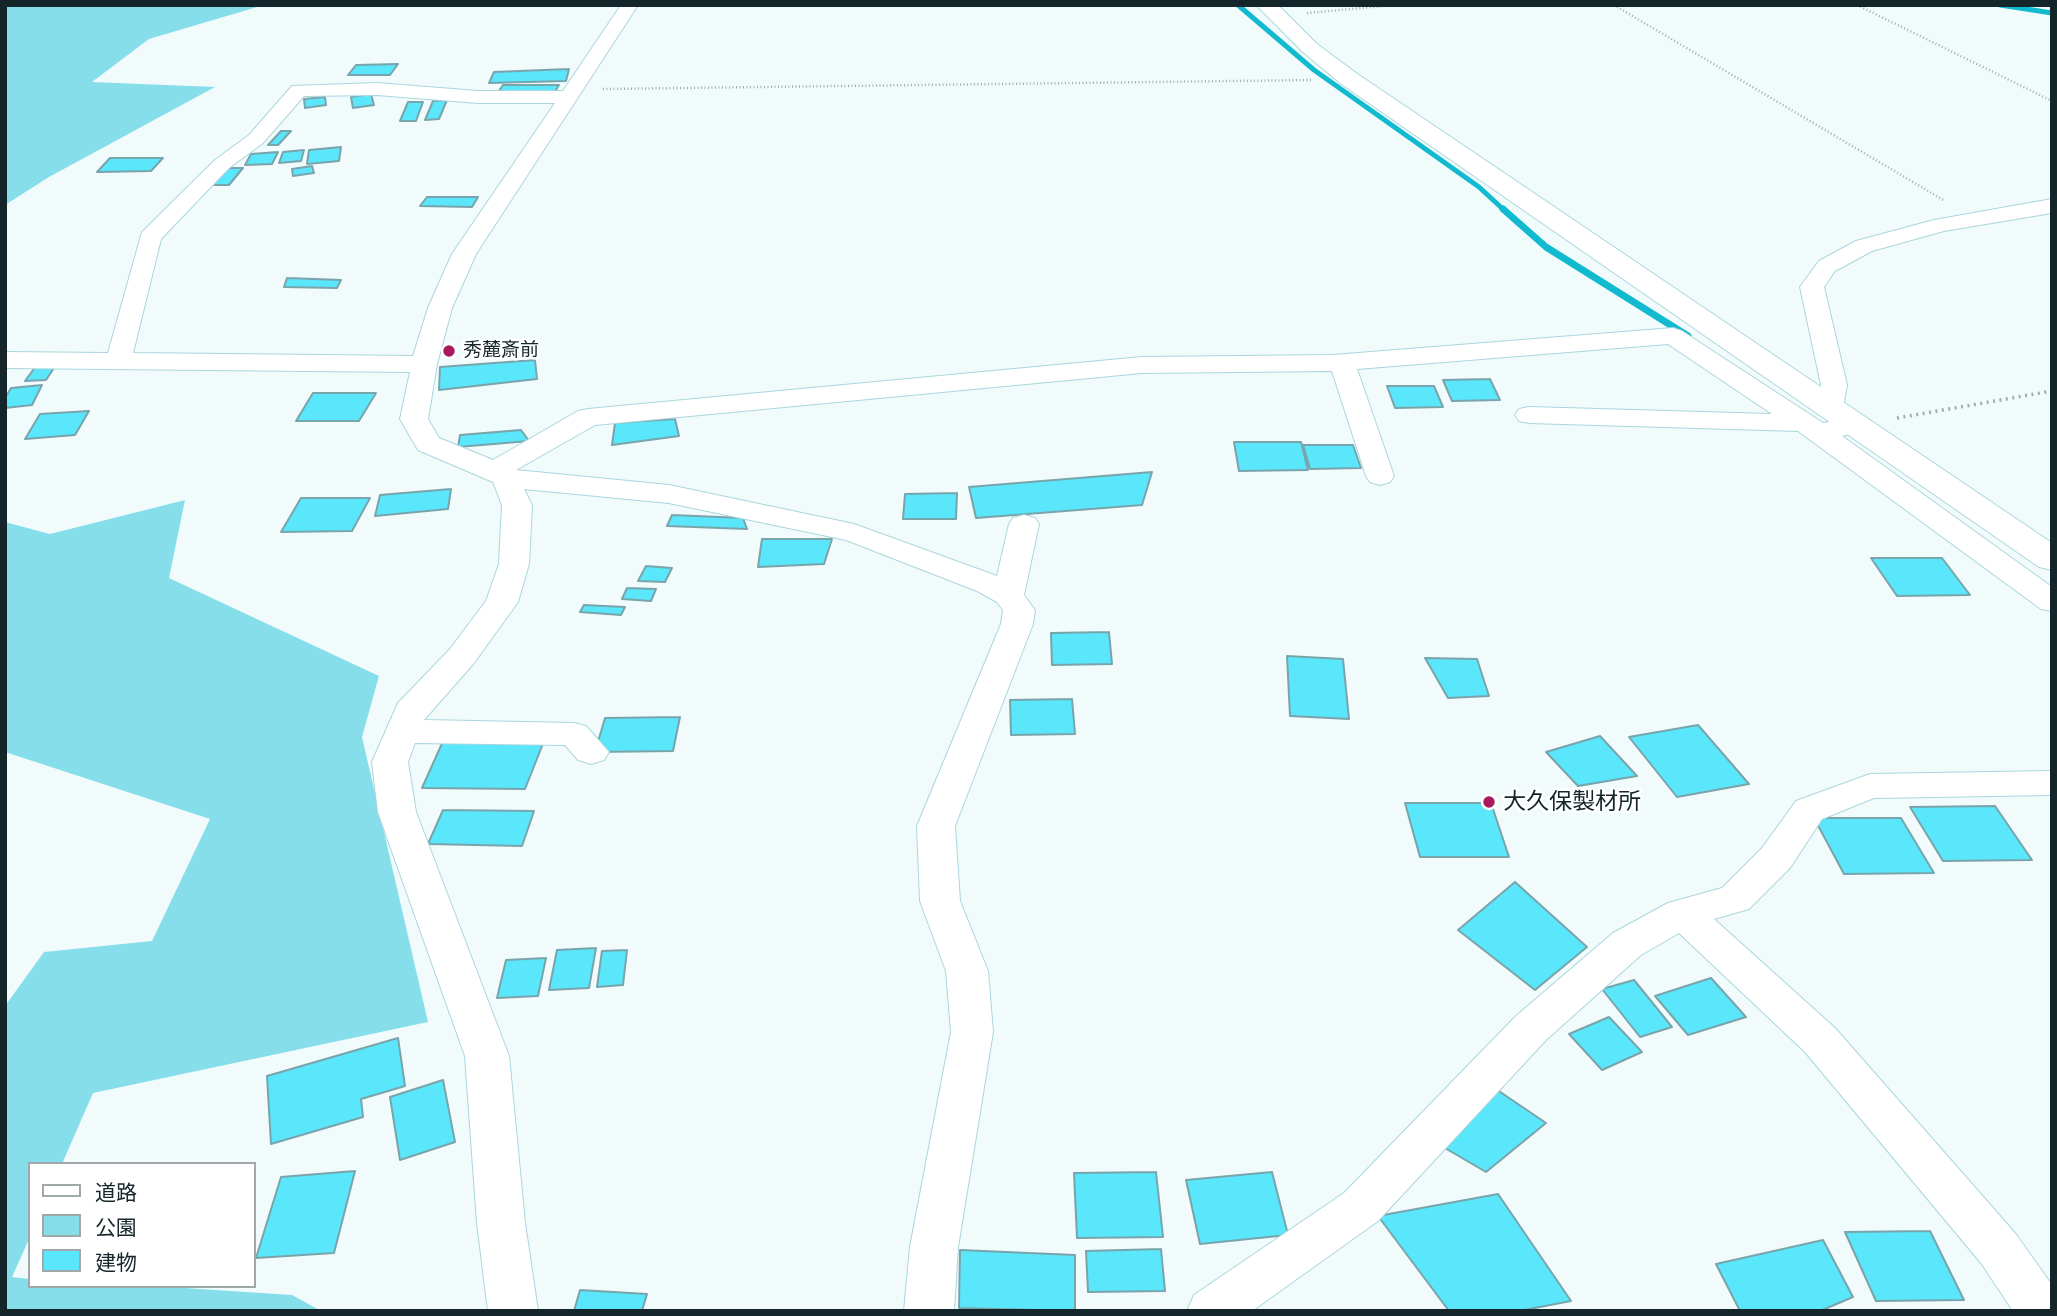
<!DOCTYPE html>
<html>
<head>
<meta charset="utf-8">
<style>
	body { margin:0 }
	#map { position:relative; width:2057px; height:1316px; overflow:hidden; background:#f2fbfc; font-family:Lora,"Noto Sans JP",serif }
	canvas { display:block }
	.frame { position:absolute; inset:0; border:7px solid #142629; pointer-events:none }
	.legend { position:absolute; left:28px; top:1162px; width:228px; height:126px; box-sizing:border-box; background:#fff; border:2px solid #a1a8a9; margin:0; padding:9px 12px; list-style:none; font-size:21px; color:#142629 }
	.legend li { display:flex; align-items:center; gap:14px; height:35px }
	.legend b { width:35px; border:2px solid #a1a8a9 }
</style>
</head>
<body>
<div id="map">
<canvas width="2057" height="1316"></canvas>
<div class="frame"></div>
<ul class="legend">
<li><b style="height:9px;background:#fff"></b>道路</li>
<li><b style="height:19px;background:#87deeb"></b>公園</li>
<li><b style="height:19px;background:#5ae7fb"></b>建物</li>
</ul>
</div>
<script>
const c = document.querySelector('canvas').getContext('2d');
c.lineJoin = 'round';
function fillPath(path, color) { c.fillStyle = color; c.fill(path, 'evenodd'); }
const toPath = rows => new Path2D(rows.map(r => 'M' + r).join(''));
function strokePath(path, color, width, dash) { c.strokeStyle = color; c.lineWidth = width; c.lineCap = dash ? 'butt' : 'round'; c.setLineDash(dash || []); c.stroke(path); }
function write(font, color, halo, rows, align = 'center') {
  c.font = font + ' Lora,"Noto Sans JP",serif'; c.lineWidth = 5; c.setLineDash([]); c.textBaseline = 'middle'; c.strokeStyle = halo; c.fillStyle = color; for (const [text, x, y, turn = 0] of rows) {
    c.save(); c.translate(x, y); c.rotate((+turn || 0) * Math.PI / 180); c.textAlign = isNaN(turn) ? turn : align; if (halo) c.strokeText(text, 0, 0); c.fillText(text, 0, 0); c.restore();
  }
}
fillPath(toPath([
	[5,5,264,5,149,39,92,82,215,87,49,177,5,205],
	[185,500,169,578,379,676,362,737,428,1022,93,1093,62,1164,30,1164,30,1237,12,1277,30,1279,30,1286,154,1286,292,1295,321,1311,5,1311,5,1006,44,952,152,941,210,819,5,752,5,522,50,534]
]), '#87deeb');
strokePath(toPath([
	[1238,5,1314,70,1479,187,1505,211],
	[2000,5,2052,13]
]), '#11bace', 5);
strokePath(toPath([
	[1503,209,1546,247,1688,336]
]), '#11bace', 7);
const building = toPath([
	[398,64,390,75,348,75,356,65,398,64],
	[569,69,566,81,489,83,494,72,569,69],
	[503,85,559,85,553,95,496,95,503,85],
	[371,94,374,105,353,108,351,97,371,94],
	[325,97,326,105,305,108,304,99,325,97],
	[447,100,439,119,425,120,433,101,447,100],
	[408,102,423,102,416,121,400,121,408,102],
	[281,131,291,131,278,145,268,145,281,131],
	[341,147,339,161,307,164,309,150,341,147],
	[304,150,301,161,279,163,283,152,304,150],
	[278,152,272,164,245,165,251,154,278,152],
	[110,158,163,158,151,171,97,172,110,158],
	[312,166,314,173,293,176,292,169,312,166],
	[223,168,243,168,229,185,208,185,223,168],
	[427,197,478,197,472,207,420,206,427,197],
	[287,278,341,280,337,288,284,287,287,278],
	[535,360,537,379,439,390,440,367,535,360],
	[56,365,46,380,25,381,36,366,56,365],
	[1490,379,1500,400,1452,401,1443,380,1490,379],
	[42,385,32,405,5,408,5,398,11,388,42,385],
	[1387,386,1434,386,1443,407,1395,408,1387,386],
	[313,393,376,393,359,421,296,421,313,393],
	[89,411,75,435,25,439,40,414,89,411],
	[675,419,679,436,612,445,615,423,675,419],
	[521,430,529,441,458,447,460,435,521,430],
	[1234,442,1301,442,1308,470,1239,471,1234,442],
	[1303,445,1353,445,1361,468,1310,469,1303,445],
	[1152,472,1142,505,976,518,969,487,1152,472],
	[451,489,448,509,375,516,380,495,451,489],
	[957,493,956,519,903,519,905,494,957,493],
	[301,498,370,498,352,531,281,532,301,498],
	[672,515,743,518,747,529,667,526,672,515],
	[762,539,832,539,824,564,758,567,762,539],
	[1871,558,1942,558,1970,595,1897,596,1871,558],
	[646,566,672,568,665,582,638,581,646,566],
	[627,588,656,589,651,601,622,599,627,588],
	[584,605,625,607,621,615,580,612,584,605],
	[1109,632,1112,664,1052,665,1051,633,1109,632],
	[1287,656,1343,659,1349,719,1290,716,1287,656],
	[1425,658,1477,659,1489,696,1448,698,1425,658],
	[1072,699,1075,734,1011,735,1010,700,1072,699],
	[680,717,673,751,595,752,605,718,680,717],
	[1698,725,1749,784,1677,797,1629,737,1698,725],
	[1600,736,1637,776,1578,786,1546,752,1600,736],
	[444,739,544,741,525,789,422,788,444,739],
	[1405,803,1491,803,1509,857,1420,857,1405,803],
	[1995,806,2032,860,1943,861,1910,807,1995,806],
	[443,810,534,811,522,846,428,844,443,810],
	[1814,818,1901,818,1934,873,1844,874,1814,818],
	[1515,882,1587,947,1535,990,1458,930,1515,882],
	[596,948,589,988,549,990,557,950,596,948],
	[627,950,623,985,597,987,602,951,627,950],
	[546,958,538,996,497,998,506,960,546,958],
	[1711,978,1746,1017,1688,1035,1655,996,1711,978],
	[1634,980,1672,1027,1640,1037,1602,989,1634,980],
	[1609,1017,1642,1052,1602,1070,1569,1034,1609,1017],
	[398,1038,405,1086,361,1099,363,1117,271,1144,267,1076,398,1038],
	[443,1080,455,1142,400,1160,390,1097,443,1080],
	[1490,1085,1546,1123,1486,1172,1438,1144,1490,1085],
	[355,1171,334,1253,256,1258,281,1177,355,1171],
	[1156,1172,1163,1237,1077,1238,1074,1173,1156,1172],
	[1272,1172,1288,1235,1200,1244,1186,1180,1272,1172],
	[1498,1194,1571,1301,1519,1311,1449,1311,1378,1216,1498,1194],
	[1930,1231,1964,1300,1876,1301,1845,1232,1930,1231],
	[1823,1240,1853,1297,1820,1311,1740,1311,1716,1264,1823,1240],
	[1161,1249,1165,1291,1088,1292,1086,1251,1161,1249],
	[960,1250,1075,1255,1075,1311,959,1308,960,1250],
	[580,1290,647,1294,642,1311,574,1311,580,1290]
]);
fillPath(building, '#5ae7fb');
strokePath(building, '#78a4ab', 2);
const street = toPath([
	[621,5,638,5,476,254,452,308,437,364,428,419,439,438,493,460,578,411,588,409,1142,357,1333,355,1673,328,1682,331,1823,423,1841,420,1851,422,1855,428,1851,434,1842,436,2052,587,2052,611,2041,609,1798,431,1529,423,1519,421,1515,415,1519,409,1529,407,1772,414,1668,344,1357,369,1394,476,1390,482,1380,485,1370,482,1366,476,1332,371,1142,373,595,425,516,470,669,485,854,524,997,576,1009,524,1013,518,1024,515,1035,518,1039,524,1024,595,1035,610,1033,624,955,826,960,901,988,971,993,1032,958,1247,954,1311,904,1311,910,1247,951,1032,946,971,920,901,917,826,1001,624,1003,610,997,602,977,591,846,540,669,503,524,489,532,505,529,564,518,602,474,663,424,720,574,723,586,726,609,752,604,760,591,764,578,760,565,745,415,743,408,762,416,812,509,1056,525,1223,538,1311,488,1311,477,1223,465,1056,378,812,372,762,398,703,450,649,486,601,499,564,502,505,493,482,418,450,400,419,410,372,5,368,5,352,108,353,142,232,215,160,249,135,292,86,377,83,478,91,563,91,621,5],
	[377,95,478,103,555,103,452,254,428,308,413,356,133,353,161,239,229,168,263,143,304,96,377,95],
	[2052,199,2052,213,1944,231,1872,251,1835,271,1824,287,1847,385,1843,407,1840,413,1830,415,1820,413,1817,407,1821,385,1800,287,1819,261,1856,241,1934,220,2052,199],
	[2052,771,2052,795,1874,798,1822,819,1790,868,1749,909,1714,919,1835,1028,2015,1233,2052,1285,2052,1311,2013,1311,1981,1263,1805,1052,1679,933,1641,955,1546,1040,1378,1221,1252,1311,1187,1311,1194,1295,1344,1193,1516,1016,1613,933,1668,903,1722,888,1762,848,1796,801,1870,774,2052,771]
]);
const secondary = toPath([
	[1256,5,1278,5,1317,44,1356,73,2052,543,2052,570,2039,567,1340,83,1303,52,1256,5]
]);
strokePath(street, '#a9d6dd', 2);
strokePath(secondary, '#a9d6dd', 2);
strokePath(toPath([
	[1614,5,1945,201],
	[1857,5,2052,101],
	[1307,13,1396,5],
	[603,89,1312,80]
]), '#a0acae', 2.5, [1, 2.5]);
strokePath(toPath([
	[1897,418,2052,391]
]), '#a0acae', 3.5, [2, 4.5]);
fillPath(street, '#fff');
fillPath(secondary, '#fff');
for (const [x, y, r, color] of [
	[449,351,7,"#a71b5e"],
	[1489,802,7,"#a71b5e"]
]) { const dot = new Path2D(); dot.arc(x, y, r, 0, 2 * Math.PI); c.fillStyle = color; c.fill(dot); strokePath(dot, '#fff', 2.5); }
write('19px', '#142629', '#fff', [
	["秀麓斎前",463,351]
], 'left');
write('23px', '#142629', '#fff', [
	["大久保製材所",1503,802]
], 'left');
</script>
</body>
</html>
